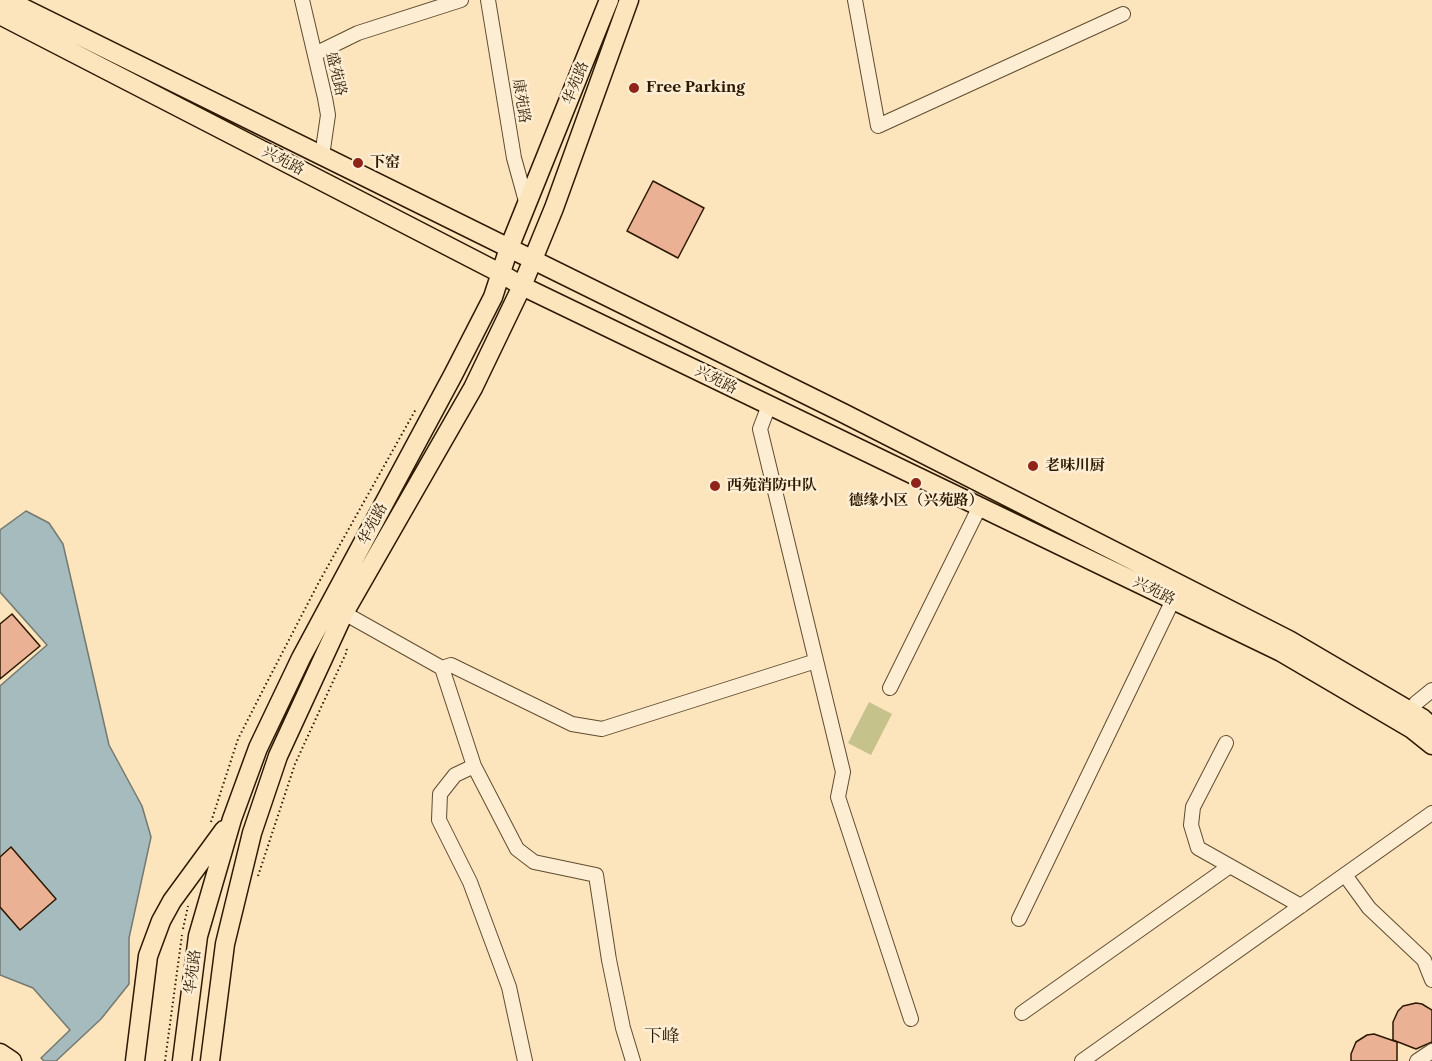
<!DOCTYPE html>
<html>
<head>
<meta charset="utf-8">
<style>
	body { margin:0 }
	canvas { display:block; background:#fce4bc }
</style>
</head>
<body>
<canvas width="1432" height="1061"></canvas>
<script>
const c = document.querySelector('canvas').getContext('2d');
c.lineJoin = 'round';
function fillPath(path, color) { c.fillStyle = color; c.fill(path, 'evenodd'); }
const toPath = rows => new Path2D(rows.map(r => 'M' + r).join(''));
function strokePath(path, color, width, dash) { c.strokeStyle = color; c.lineWidth = width; c.lineCap = dash ? 'butt' : 'round'; c.setLineDash(dash || []); c.stroke(path); }
function write(font, color, halo, rows, align = 'center') {
  c.font = font + ' "Libre Caslon Text","Noto Serif SC",serif'; c.lineWidth = 5; c.setLineDash([]); c.textBaseline = 'middle'; c.strokeStyle = halo; c.fillStyle = color; for (const [text, x, y, turn = 0] of rows) {
    c.save(); c.translate(x, y); c.rotate((+turn || 0) * Math.PI / 180); c.textAlign = isNaN(turn) ? turn : align; if (halo) c.strokeText(text, 0, 0); c.fillText(text, 0, 0); c.restore();
  }
}
fillPath(toPath([
	[869,702,892,714,871,755,848,743]
]), '#c6c28c');
const water = toPath([
	[26,511,49,523,63,544,109,745,142,806,151,837,129,938,129,984,101,1019,56,1061,44,1061,41,1058,70,1030,33,988,0,975,0,686,47,645,0,592,0,530,26,511]
]);
fillPath(water, '#a5bbbd');
strokePath(water, '#757a71', 1.5);
const building = toPath([
	[653,181,704,208,678,258,627,231,653,181],
	[12,614,40,646,0,679,0,624,12,614],
	[11,847,56,899,20,930,0,907,0,857,11,847],
	[1416,1003,1422,1004,1432,1010,1432,1042,1416,1049,1393,1040,1393,1022,1398,1011,1403,1006,1416,1003],
	[1374,1034,1397,1042,1397,1061,1351,1061,1351,1054,1356,1042,1367,1035,1374,1034]
]);
fillPath(building, '#eab194');
strokePath(building, '#2c1900', 1.5);
const minor = toPath([
	[302,0,325,98,328,115,322,156],
	[488,0,514,158,527,205],
	[855,0,878,126,1123,14],
	[315,54,358,33,461,0],
	[769,405,760,429,843,772,838,797,911,1019],
	[344,613,442,668,474,766,455,775,440,794,439,820,470,882,509,987,525,1061],
	[442,668,451,665,572,724,602,729,816,661],
	[890,688,980,506],
	[1411,712,1416,703,1432,690],
	[1226,743,1193,807,1191,825,1198,848,1301,906],
	[474,766,517,849,534,862,596,875,609,960,623,1028,633,1061],
	[1345,875,1369,908,1424,960,1432,980],
	[1019,919,1173,600],
	[1022,1013,1230,866],
	[1082,1061,1432,813],
	[1417,1061,1432,1051]
]);
const major = toPath([
	[7,0,843,413,1289,640,1422,718,1432,727],
	[0,15,500,273,522,286,1281,652,1412,729,1432,745],
	[0,1053,12,1061],
	[135,1061,148,956,161,921,172,901,224,830],
	[182,1061,198,936,232,819,258,748,301,658,453,375,493,297,509,248,609,0],
	[210,1061,225,944,252,833,278,756,344,613,473,388,522,286,554,208,629,0]
]);
strokePath(minor, '#604c2f', 16);
strokePath(major, '#2c1900', 21);
strokePath(toPath([
	[211,822,238,739,264,688,319,582,416,409],
	[258,876,295,764,347,651,346,646],
	[183,929,188,906],
	[165,1061,182,935]
]), '#2c1900', 2, [1.5, 3]);
strokePath(minor, '#fdedd3', 14);
strokePath(major, '#fce4bc', 18);
for (const [x, y, r, color] of [
	[634,88,6,"#8f2418"],
	[358,163,6,"#8f2418"],
	[1033,466,6,"#8f2418"],
	[916,483,6,"#8f2418"],
	[715,486,6,"#8f2418"]
]) { const dot = new Path2D(); dot.arc(x, y, r, 0, 2 * Math.PI); c.fillStyle = color; c.fill(dot); strokePath(dot, '#fdedd3', 2); }
write('15px', '#2c1900', '#fdedd3', [
	["盛苑路",336,74,77],
	["华苑路",576,83,-68],
	["康苑路",521,101,81],
	["兴苑路",283,161,27],
	["兴苑路",716,380,26],
	["华苑路",373,524,-62],
	["兴苑路",1154,591,26],
	["华苑路",193,972,-83]
]);
write('bold 15px', '#2c1900', '#fdedd3', [
	["Free Parking",646,88],
	["下窑",370,163],
	["老味川厨",1045,466],
	["西苑消防中队",727,486],
	["德缘小区（兴苑路）",916,501,"center"]
], 'left');
write('18px', '#2c1900', '#fdedd3', [
	["下峰",662,1037]
]);
</script>
</body>
</html>
